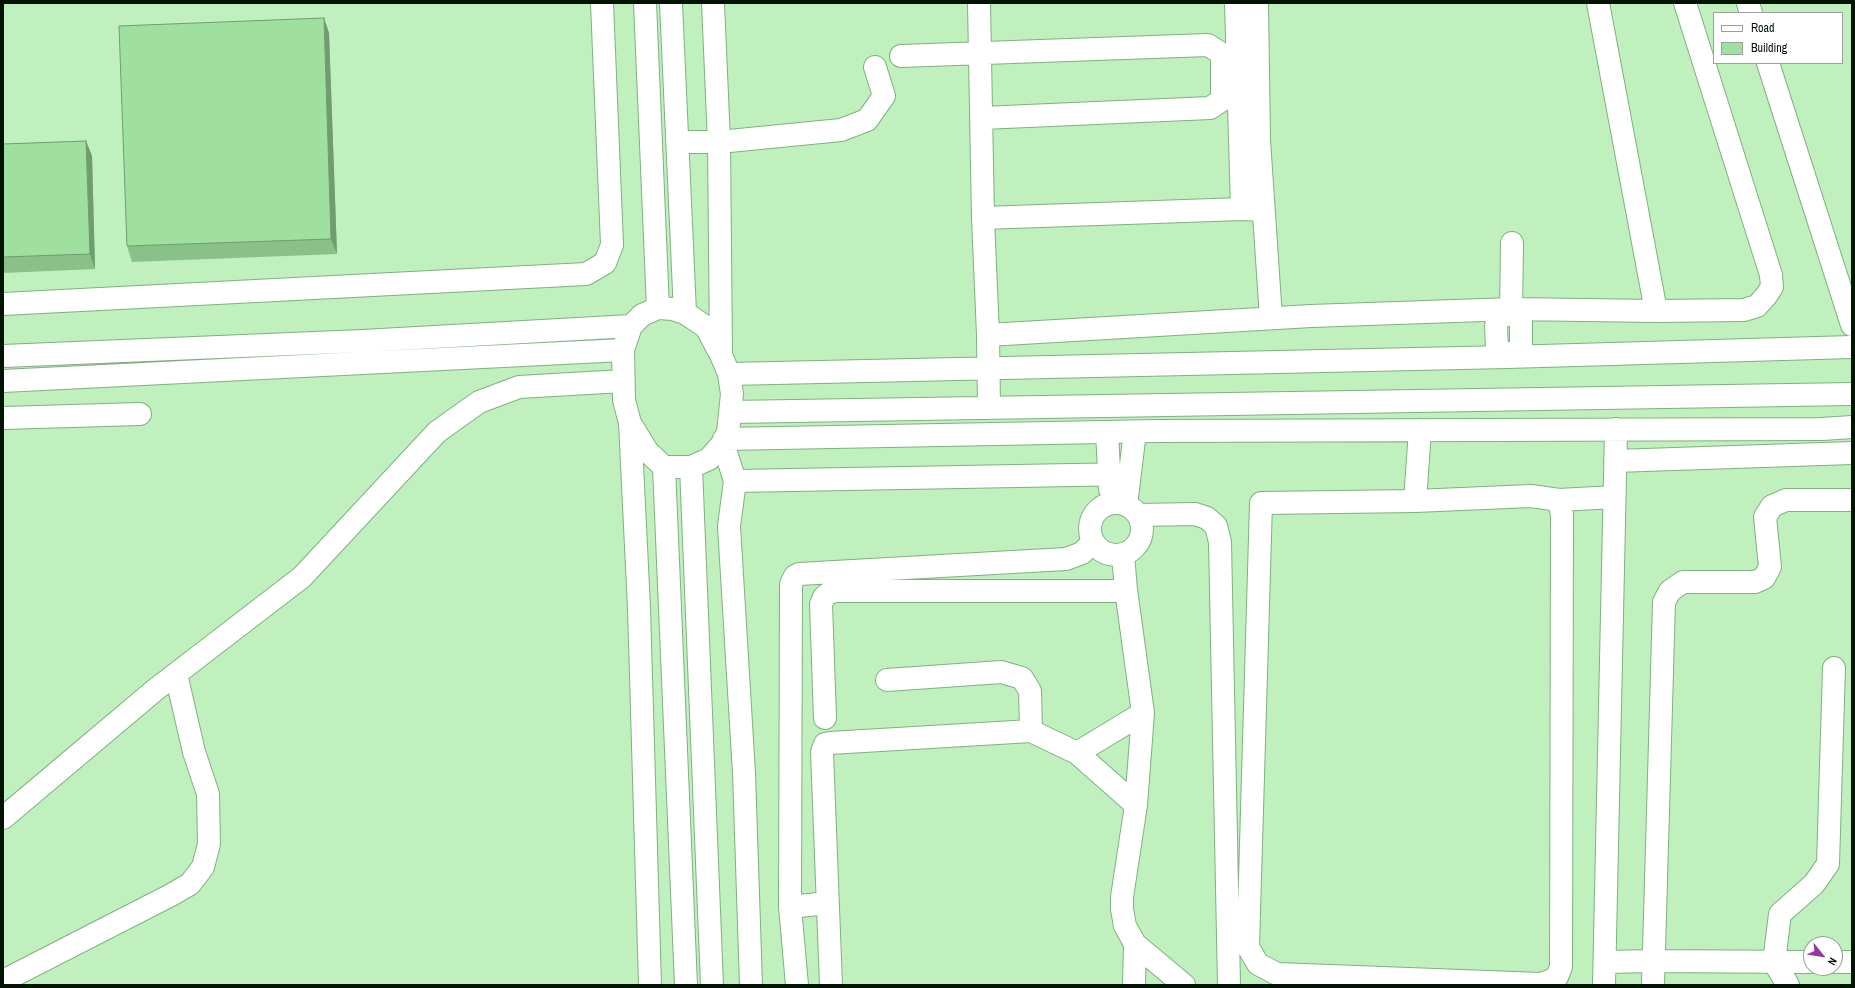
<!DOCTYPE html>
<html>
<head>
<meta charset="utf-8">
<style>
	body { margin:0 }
	#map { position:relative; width:1855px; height:988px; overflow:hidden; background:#bff0be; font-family:"Archivo Narrow",sans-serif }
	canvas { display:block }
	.frame { position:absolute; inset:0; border:4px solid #021203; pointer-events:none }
	.legend { position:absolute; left:1713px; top:12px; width:130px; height:52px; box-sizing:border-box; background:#fff; border:1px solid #9aa09a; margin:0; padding:5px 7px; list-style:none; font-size:12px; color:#021203 }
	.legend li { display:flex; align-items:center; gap:8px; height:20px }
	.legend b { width:20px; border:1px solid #9aa09a }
	.north { position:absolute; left:1803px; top:936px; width:40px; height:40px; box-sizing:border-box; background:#fff; border:1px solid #9aa09a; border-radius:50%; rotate:120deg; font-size:11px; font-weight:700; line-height:16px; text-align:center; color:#021203 }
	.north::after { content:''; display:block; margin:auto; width:14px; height:18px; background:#96369f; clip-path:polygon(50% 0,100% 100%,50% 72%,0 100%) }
</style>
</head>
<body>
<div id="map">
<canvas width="1855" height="988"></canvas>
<div class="frame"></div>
<ul class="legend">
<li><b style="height:5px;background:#fff"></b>Road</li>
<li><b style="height:11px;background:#a0e09f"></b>Building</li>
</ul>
<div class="north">N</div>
</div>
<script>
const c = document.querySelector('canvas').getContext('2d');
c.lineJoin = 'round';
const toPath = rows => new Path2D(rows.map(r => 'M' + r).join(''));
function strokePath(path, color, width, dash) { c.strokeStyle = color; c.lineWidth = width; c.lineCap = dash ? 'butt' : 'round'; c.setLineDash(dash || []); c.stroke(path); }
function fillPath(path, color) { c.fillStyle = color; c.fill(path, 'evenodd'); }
const minor = toPath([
	[645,3,658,308],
	[671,3,685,313],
	[713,3,719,142,721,352],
	[979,3,983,218,988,335,989,408],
	[1236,3,1242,209],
	[1257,3,1259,140,1271,318],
	[1598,3,1656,311],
	[1748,3,1751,13],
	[901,56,1208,45,1222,54,1222,100,1210,108,982,118],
	[1768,63,1852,325],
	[678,142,719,142,841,130,867,120,884,96,875,67],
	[983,218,1242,209,1263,210],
	[3,304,586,274,605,263,612,245,602,3],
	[658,308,673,309,685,313,706,327,721,355,729,374,732,394,728,432,723,443,709,459,691,467,664,467,648,452,630,423,624,400,623,350,631,326,642,315,658,308],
	[1511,314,1518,318,1521,322,1521,344,1517,351,1507,354,1500,351,1497,347,1496,326,1497,321,1503,316,1511,314],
	[1511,314,1512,243],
	[988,335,1311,316,1512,309,1656,311,1744,310,1757,306,1766,296,1772,287,1771,275,1685,3],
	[3,356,363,341,631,326],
	[729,374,1507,357,1852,347],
	[3,381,623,350],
	[731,412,1852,394],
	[3,418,140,414],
	[630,423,639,608,650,985],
	[1107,432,1110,489],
	[724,439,1158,431,1822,429,1852,427],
	[723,443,735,481,729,526,744,773,751,985],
	[1615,461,1852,453],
	[664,467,686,985],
	[691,467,712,985],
	[735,481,1130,474],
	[1531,496,1559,500,1562,515,1561,967,1557,977,1550,981,1540,984,1277,974,1258,964,1248,947,1261,503,1415,501,1531,496],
	[1559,500,1614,497],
	[1415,501,1420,430],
	'1090 529a26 26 0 1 1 52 0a26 26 0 1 1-52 0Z',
	[1126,505,1135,432],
	[1138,515,1195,514,1207,518,1216,526,1220,542,1229,985],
	[1126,590,1143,713,1136,805,1122,897,1122,909,1125,926,1135,944,1184,985],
	[887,680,1001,672,1022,678,1030,691,1031,731,1077,753,1143,713],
	[825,718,821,604,824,597,829,593,835,591,1112,591,1126,590,1123,555],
	[1077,753,1136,805],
	[3,818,155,690,302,577,437,432,479,402,519,387,623,381],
	[790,907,827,903],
	[1605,962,1653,961,1811,962],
	[1835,962,1852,962],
	[3,981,171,895,190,884,203,867,209,844,208,794,194,752,176,674],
	[797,985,790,907,791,584,795,576,799,574,1066,559,1082,553,1093,542],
	[831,985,822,752,825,744,830,743,1031,731],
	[1134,985,1135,944],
	[1604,985,1616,429],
	[1653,985,1664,602,1670,591,1683,582,1755,582,1764,578,1770,567,1765,517,1772,506,1786,500,1852,500],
	[1788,985,1774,962,1780,914,1814,884,1828,864,1834,668]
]);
strokePath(minor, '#81b080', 24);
strokePath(minor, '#fff', 22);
fillPath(toPath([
	[324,18,329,33,337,254,132,262,127,246],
	[86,141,92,156,95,269,3,273,3,144]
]), '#8ac189');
fillPath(toPath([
	[324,18,329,33,337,254,331,239],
	[86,141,92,156,95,269,90,254]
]), '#709d6f');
const building = toPath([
	[324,18,331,239,127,246,119,26,324,18],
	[86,141,90,254,3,257,3,144,86,141]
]);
fillPath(building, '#a0e09f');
strokePath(building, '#709d6f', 1);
</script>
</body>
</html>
